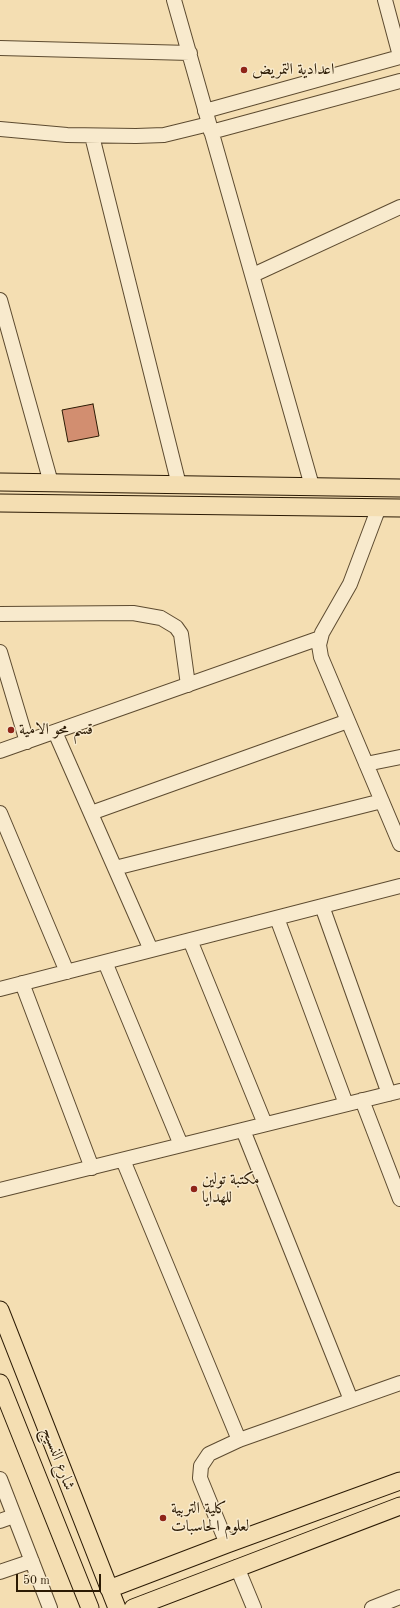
<!DOCTYPE html>
<html>
<head>
<meta charset="utf-8">
<style>
	body { margin:0 }
	#map { position:relative; width:400px; height:1608px; overflow:hidden; background:#f4deb2; font-family:"Old Standard TT",serif }
	canvas { display:block }
	.scale { position:absolute; left:16px; top:1574px; width:85px; height:18px; box-sizing:border-box; border:2px solid #2b1a04; border-top:0; padding-left:5px; font-size:12px; line-height:14px; white-space:nowrap; color:#2b1a04; -webkit-text-stroke:3px #f8eacd; paint-order:stroke }
</style>
</head>
<body>
<div id="map">
<canvas width="400" height="1608"></canvas>
<div class="scale">50 m</div>
</div>
<script>
const c = document.querySelector('canvas').getContext('2d');
c.lineJoin = 'round';
function fillPath(path, color) { c.fillStyle = color; c.fill(path, 'evenodd'); }
const toPath = rows => new Path2D(rows.map(r => 'M' + r).join(''));
function strokePath(path, color, width, dash) { c.strokeStyle = color; c.lineWidth = width; c.lineCap = dash ? 'butt' : 'round'; c.setLineDash(dash || []); c.stroke(path); }
function write(font, color, halo, rows, align = 'center') {
  c.font = font + ' "Old Standard TT",Amiri,serif'; c.lineWidth = 3; c.setLineDash([]); c.textBaseline = 'middle'; c.strokeStyle = halo; c.fillStyle = color; for (const [text, x, y, turn = 0] of rows) {
    c.save(); c.translate(x, y); c.rotate((+turn || 0) * Math.PI / 180); c.textAlign = isNaN(turn) ? turn : align; if (halo) c.strokeText(text, 0, 0); c.fillText(text, 0, 0); c.restore();
  }
}
const building = toPath([
	[93,404,99,436,68,442,62,410,93,404]
]);
fillPath(building, '#d28e70');
strokePath(building, '#2b1a04', 1);
const minor = toPath([
	[174,0,312,486],
	[385,0,400,56],
	[0,48,190,53],
	[205,111,400,57],
	[0,129,67,135,136,136,164,135,209,124],
	[211,132,400,81],
	[92,136,179,485],
	[253,275,400,207],
	[0,300,51,483],
	[379,507,350,584,322,633,319,645,321,657,400,844],
	[0,614,133,613,161,618,176,627,181,634,188,685],
	[0,652,27,742],
	[55,732,151,950],
	[0,751,320,638],
	[366,764,400,757],
	[0,813,67,972],
	[91,813,348,721],
	[115,868,382,801],
	[322,906,389,1094],
	[277,918,346,1104],
	[190,940,265,1124],
	[105,962,181,1145],
	[22,983,92,1168],
	[0,989,400,886],
	[362,1100,400,1199],
	[243,1130,351,1400],
	[123,1160,239,1440],
	[0,1190,400,1091],
	[0,1479,50,1608],
	[0,1521,14,1516],
	[227,1544,200,1478,201,1466,209,1454,239,1440,400,1383],
	[237,1567,254,1608],
	[0,1572,32,1561],
	[372,1608,400,1597]
]);
const major = toPath([
	[0,482,400,488],
	[0,503,400,508],
	[0,1310,117,1608],
	[0,1383,90,1608],
	[109,1589,227,1544,400,1481],
	[133,1608,400,1506]
]);
strokePath(minor, '#5d4b30', 16);
strokePath(major, '#2b1a04', 19);
strokePath(minor, '#f8eacd', 14);
strokePath(major, '#f4deb2', 17);
for (const [x, y, r, color] of [
	[244,70,4,"#8f2418"],
	[11,730,4,"#8f2418"],
	[194,1189,4,"#8f2418"],
	[163,1518,4,"#8f2418"]
]) { const dot = new Path2D(); dot.arc(x, y, r, 0, 2 * Math.PI); c.fillStyle = color; c.fill(dot); strokePath(dot, '#f8eacd', 1.5); }
write('16px', '#2b1a04', '#f8eacd', [
	["اعدادية التمريض",252,70],
	["قسم محو الامية",19,730],
	["مكتبة تولين",202,1180],
	["للهدايا",202,1198],
	["كلية التربية",171,1509],
	["لعلوم الحاسبات",171,1527]
], 'left');
write('16px', '#2b1a04', '#f8eacd', [
	["شارع النسيج",58,1459,69]
]);
</script>
</body>
</html>
